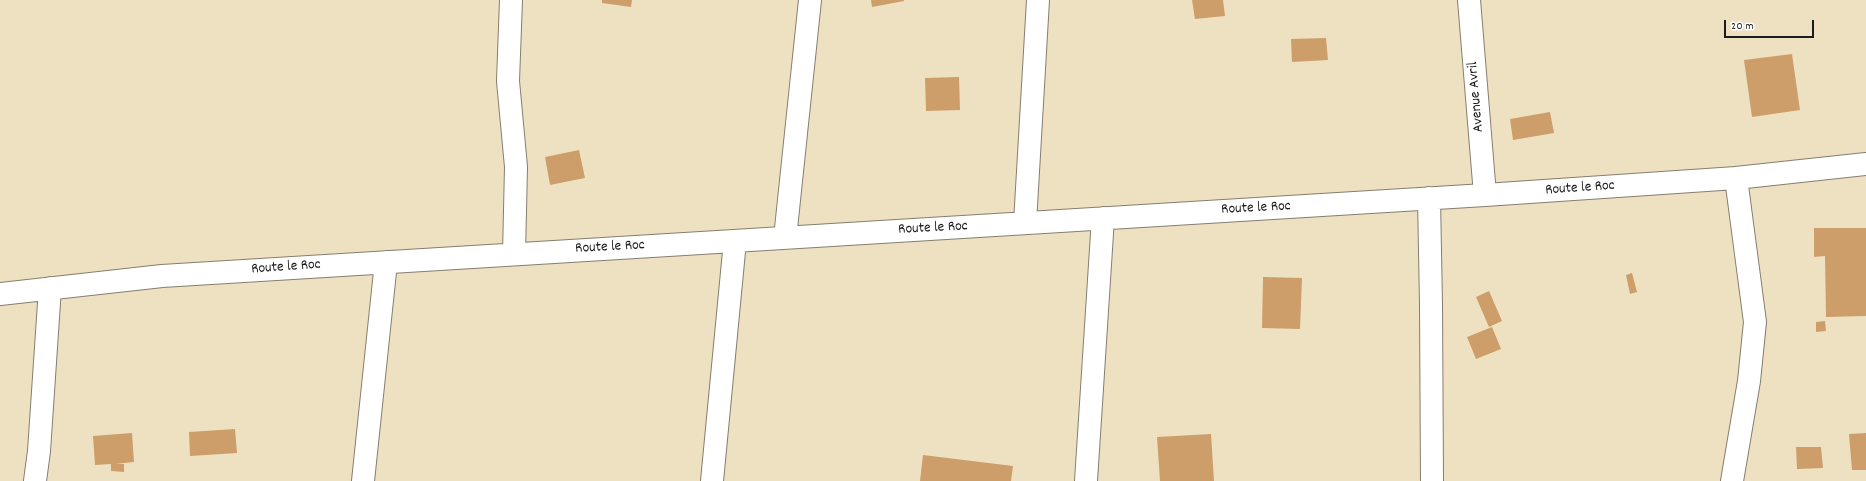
<!DOCTYPE html>
<html>
<head>
<meta charset="utf-8">
<style>
	body { margin:0 }
	#map { position:relative; width:1866px; height:481px; overflow:hidden; background:#eee1c2; font-family:Dekko,sans-serif }
	canvas { display:block }
	.scale { position:absolute; left:1724px; top:20px; width:90px; height:18px; box-sizing:border-box; border:2px solid #1c1c1c; border-top:0; padding-left:5px; font-size:12px; line-height:14px; white-space:nowrap; color:#1c1c1c; -webkit-text-stroke:3px #fff; paint-order:stroke }
</style>
</head>
<body>
<div id="map">
<canvas width="1866" height="481"></canvas>
<div class="scale">20 m</div>
</div>
<script>
const c = document.querySelector('canvas').getContext('2d');
c.lineJoin = 'round';
function fillPath(path, color) { c.fillStyle = color; c.fill(path, 'evenodd'); }
const toPath = rows => new Path2D(rows.map(r => 'M' + r).join(''));
function strokePath(path, color, width, dash) { c.strokeStyle = color; c.lineWidth = width; c.lineCap = dash ? 'butt' : 'round'; c.setLineDash(dash || []); c.stroke(path); }
function write(font, color, halo, rows, align = 'center') {
  c.font = font + ' Dekko,sans-serif'; c.lineWidth = 3; c.setLineDash([]); c.textBaseline = 'middle'; c.strokeStyle = halo; c.fillStyle = color; for (const [text, x, y, turn = 0] of rows) {
    c.save(); c.translate(x, y); c.rotate((+turn || 0) * Math.PI / 180); c.textAlign = isNaN(turn) ? turn : align; if (halo) c.strokeText(text, 0, 0); c.fillText(text, 0, 0); c.restore();
  }
}
fillPath(toPath([
	[602,0,632,0,631,7,602,3],
	[871,0,904,0,904,1,872,7],
	[1192,0,1223,0,1225,16,1195,19],
	[1326,38,1328,60,1292,62,1291,39],
	[1792,54,1800,110,1752,117,1744,60],
	[959,77,960,110,926,111,925,78],
	[1550,112,1554,133,1513,140,1510,119],
	[579,150,585,178,550,185,545,157],
	[1814,228,1866,228,1866,316,1826,317,1825,256,1814,257],
	[1632,273,1637,292,1630,294,1626,275],
	[1263,277,1302,278,1300,329,1262,328],
	[1489,291,1502,321,1489,327,1476,297],
	[1825,321,1826,331,1816,332,1816,322],
	[1492,327,1501,349,1476,359,1467,337],
	[235,429,237,453,190,456,189,432],
	[132,433,134,462,115,464,124,464,124,472,111,471,111,464,95,465,93,436],
	[1866,433,1866,470,1852,470,1849,434],
	[1211,434,1214,481,1160,481,1157,437],
	[1796,447,1821,447,1823,468,1797,469],
	[923,455,1013,466,1011,481,920,481]
]), '#cd9e6a');
const minor = toPath([
	[511,0,508,81,516,167,514,254],
	[1469,0,1485,195],
	[1429,198,1431,304,1432,481],
	[1025,223,1038,0],
	[785,238,810,0],
	[0,294,162,276,1485,195,1736,178,1866,164],
	[35,481,39,451,50,288],
	[363,481,386,262],
	[712,481,735,241],
	[1086,481,1103,218],
	[1732,481,1749,381,1755,322,1736,178]
]);
strokePath(minor, '#857e6f', 24);
strokePath(minor, '#fff', 22);
write('15px', '#1c1c1c', '#fff', [
	["Avenue Avril",1477,97,-95],
	["Route le Roc",1580,189,-4],
	["Route le Roc",1256,209,-3],
	["Route le Roc",933,229,-3],
	["Route le Roc",610,248,-3],
	["Route le Roc",286,268,-4]
]);
</script>
</body>
</html>
